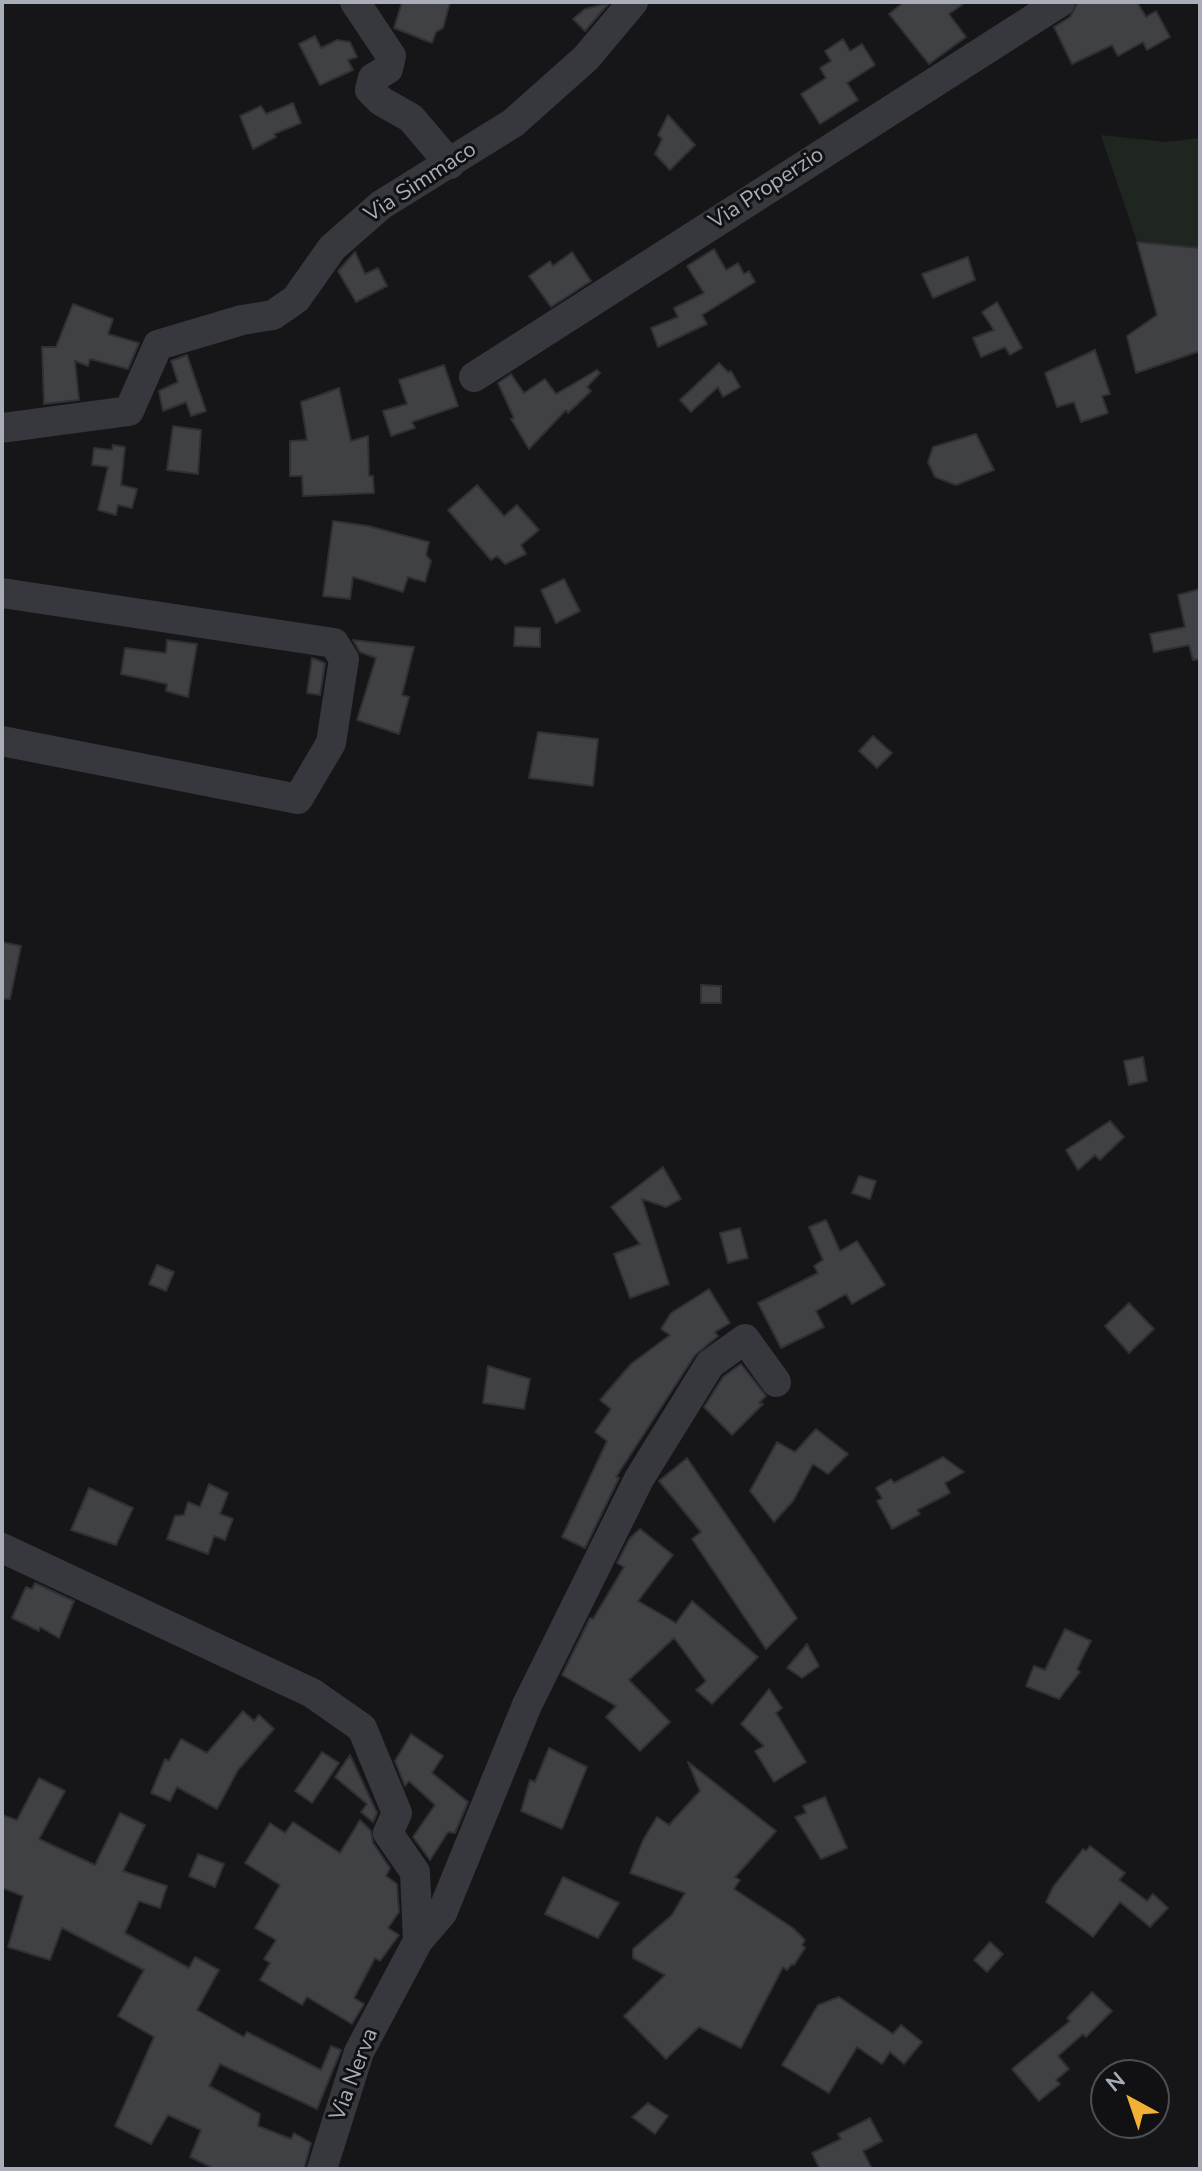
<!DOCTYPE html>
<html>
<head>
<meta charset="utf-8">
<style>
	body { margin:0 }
	#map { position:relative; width:1202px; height:2171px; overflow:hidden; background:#161618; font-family:"Nunito Sans",sans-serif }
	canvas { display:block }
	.frame { position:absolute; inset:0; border:4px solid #a8adb8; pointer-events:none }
	.north { position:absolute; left:1090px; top:2059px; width:80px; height:80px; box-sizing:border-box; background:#111113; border:2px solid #4d4f55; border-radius:50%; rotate:320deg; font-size:22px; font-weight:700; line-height:32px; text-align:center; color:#a8adb8 }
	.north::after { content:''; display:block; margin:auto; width:28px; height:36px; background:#f2b134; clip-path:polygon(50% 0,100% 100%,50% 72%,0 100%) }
</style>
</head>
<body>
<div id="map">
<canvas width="1202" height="2171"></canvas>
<div class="frame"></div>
<div class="north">N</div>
</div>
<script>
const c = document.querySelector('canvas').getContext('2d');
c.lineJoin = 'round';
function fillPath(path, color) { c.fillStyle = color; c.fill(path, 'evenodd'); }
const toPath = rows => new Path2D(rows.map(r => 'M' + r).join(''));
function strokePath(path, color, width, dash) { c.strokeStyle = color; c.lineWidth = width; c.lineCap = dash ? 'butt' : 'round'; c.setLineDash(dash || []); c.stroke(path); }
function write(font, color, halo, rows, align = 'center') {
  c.font = font + ' "Nunito Sans",sans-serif'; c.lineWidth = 6; c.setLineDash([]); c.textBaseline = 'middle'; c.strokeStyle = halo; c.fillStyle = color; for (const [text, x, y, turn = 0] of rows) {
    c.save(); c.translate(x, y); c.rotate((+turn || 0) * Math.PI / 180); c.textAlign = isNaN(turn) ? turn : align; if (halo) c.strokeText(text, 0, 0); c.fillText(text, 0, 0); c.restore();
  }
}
fillPath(toPath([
	[1101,135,1166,142,1200,138,1200,248,1137,242]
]), '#1e261f');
const building = toPath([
	[402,2,450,2,443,28,436,32,432,43,394,28,402,2],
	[904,2,966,2,949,14,966,37,929,64,889,14,904,2],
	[1078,2,1137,2,1146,17,1156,11,1170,37,1147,50,1143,42,1118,56,1112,45,1072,64,1054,27,1070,17,1078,2],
	[609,3,585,31,573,19,585,9,609,3],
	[315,36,321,48,337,40,350,42,357,57,348,60,353,70,320,85,299,44,315,36],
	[843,39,850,51,862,44,875,65,847,83,858,100,820,124,801,94,826,78,820,68,831,61,825,51,843,39],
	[293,103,301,123,274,134,276,137,253,149,240,116,261,106,266,114,293,103],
	[668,115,695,145,670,170,655,154,662,139,658,135,668,115],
	[1137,242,1200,248,1200,351,1136,373,1127,336,1157,315,1137,242],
	[714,249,726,270,738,263,744,274,749,271,755,282,702,315,707,324,658,347,651,328,678,317,674,308,704,293,687,266,714,249],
	[355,252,365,274,378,268,387,286,356,302,338,271,355,252],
	[572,252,591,281,551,307,529,276,550,261,553,266,572,252],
	[968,257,975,280,933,298,922,274,968,257],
	[997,302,1022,348,1010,355,1005,347,981,357,973,338,994,330,982,312,997,302],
	[73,304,113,319,108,334,139,343,128,369,90,359,88,366,75,361,79,400,44,404,42,347,56,347,73,304],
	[1095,350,1110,394,1102,396,1108,413,1081,422,1074,402,1057,407,1045,373,1095,350],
	[187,355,206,411,191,416,186,402,163,411,159,391,178,382,171,361,187,355],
	[719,363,728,372,731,371,740,387,723,397,718,387,691,412,680,400,719,363],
	[444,365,458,406,412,422,415,428,391,436,383,411,407,404,399,380,444,365],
	[597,370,600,373,587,387,591,391,568,413,566,410,529,449,511,419,514,418,498,383,511,374,524,393,545,379,556,394,597,370],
	[339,388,351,441,368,436,369,476,373,476,374,493,303,496,302,476,290,476,290,441,307,440,301,402,339,388],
	[173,426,201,430,198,474,167,470,173,426],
	[976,434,994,470,956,485,935,477,928,462,933,447,976,434],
	[113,445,125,447,121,485,137,489,132,508,118,505,116,515,98,510,108,467,92,465,94,448,112,450,113,445],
	[477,485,504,516,517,505,539,530,521,545,526,554,505,564,497,556,491,560,448,510,477,485],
	[333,521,368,526,429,542,426,555,431,561,425,582,408,577,403,592,353,577,350,599,323,596,333,521],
	[564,579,580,611,556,623,541,590,564,579],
	[1200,589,1200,659,1193,660,1189,645,1154,652,1150,634,1185,627,1178,595,1200,589],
	[515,627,540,628,540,647,514,646,515,627],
	[167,640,197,644,188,697,166,691,167,684,121,674,125,648,166,653,167,640],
	[353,640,414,647,402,695,409,697,399,734,357,720,376,658,360,652,353,640],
	[312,658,325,663,320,695,307,693,312,658],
	[538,732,598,739,593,786,529,778,538,732],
	[873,736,892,753,877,768,859,751,873,736],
	[2,942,21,946,10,999,2,999,2,942],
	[701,985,721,986,721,1003,701,1003,701,985],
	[1143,1057,1147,1081,1129,1085,1124,1061,1143,1057],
	[1110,1121,1124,1137,1100,1160,1095,1155,1078,1170,1066,1150,1110,1121],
	[663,1167,681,1199,666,1207,642,1199,669,1284,630,1298,614,1254,640,1244,611,1207,663,1167],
	[859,1176,876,1181,870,1199,852,1193,859,1176],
	[826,1220,840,1251,857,1241,885,1285,852,1304,846,1294,816,1311,824,1327,781,1348,758,1303,818,1273,814,1266,823,1260,809,1227,826,1220],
	[740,1228,748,1258,728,1263,720,1233,740,1228],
	[157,1265,174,1272,166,1291,149,1284,157,1265],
	[709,1289,730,1323,715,1332,718,1336,695,1355,616,1477,619,1478,585,1548,562,1537,607,1441,595,1432,611,1409,600,1400,631,1364,670,1335,661,1329,671,1313,709,1289],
	[1129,1303,1154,1329,1129,1353,1105,1326,1129,1303],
	[741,1364,766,1396,759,1403,763,1404,732,1435,704,1407,723,1377,741,1364],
	[488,1366,530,1379,524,1409,483,1403,488,1366],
	[816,1429,848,1454,828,1474,813,1464,793,1501,774,1522,750,1491,777,1442,795,1452,816,1429],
	[943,1457,964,1472,945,1483,950,1493,917,1510,920,1514,892,1529,877,1501,882,1498,876,1488,891,1479,894,1483,943,1457],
	[687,1458,797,1618,766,1649,692,1539,701,1532,659,1481,687,1458],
	[209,1484,228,1493,220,1514,233,1519,225,1540,214,1536,208,1554,167,1539,175,1516,184,1515,188,1502,200,1507,209,1484],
	[89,1488,133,1508,116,1545,71,1530,89,1488],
	[640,1529,673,1555,638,1601,676,1623,692,1601,758,1657,712,1704,696,1690,706,1681,674,1638,629,1680,670,1722,640,1751,606,1717,616,1706,562,1675,590,1618,593,1619,624,1567,617,1563,630,1538,640,1529],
	[35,1583,74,1601,59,1638,40,1627,39,1631,12,1618,26,1587,32,1589,35,1583],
	[1065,1629,1091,1641,1077,1669,1080,1672,1059,1699,1026,1686,1034,1666,1045,1670,1065,1629],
	[807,1644,819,1666,802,1678,787,1668,807,1644],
	[769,1689,782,1708,776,1713,806,1762,774,1782,755,1751,764,1746,741,1724,769,1689],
	[243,1711,254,1721,259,1715,274,1729,238,1770,217,1809,177,1787,170,1801,151,1793,165,1759,169,1761,181,1739,207,1753,243,1711],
	[411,1734,443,1756,432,1773,468,1802,455,1833,448,1832,430,1860,413,1837,435,1805,409,1781,405,1786,395,1761,411,1734],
	[549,1748,587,1767,562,1829,521,1811,530,1780,535,1782,549,1748],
	[322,1752,339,1763,312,1803,295,1791,322,1752],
	[350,1755,377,1813,373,1822,361,1812,367,1804,335,1777,350,1755],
	[688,1762,776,1831,735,1877,740,1880,734,1889,793,1928,805,1940,802,1945,805,1948,794,1965,792,1964,787,1970,783,1967,741,2048,699,2027,666,2059,624,2016,665,1975,633,1958,633,1949,672,1915,685,1893,630,1873,643,1840,657,1817,669,1825,700,1791,688,1762],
	[39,1778,65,1791,39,1839,95,1865,120,1813,145,1825,123,1871,167,1886,160,1908,139,1901,125,1933,189,1968,195,1957,219,1970,197,2010,244,2037,247,2032,321,2070,331,2046,341,2050,317,2109,220,2064,209,2086,260,2114,258,2126,291,2139,294,2133,311,2143,304,2169,215,2169,190,2157,201,2130,168,2115,151,2144,115,2126,154,2037,118,2016,144,1970,62,1928,50,1960,8,1947,23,1896,2,1888,2,1815,17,1820,39,1778],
	[825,1797,847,1848,821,1859,795,1817,806,1813,803,1806,825,1797],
	[360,1820,371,1831,373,1843,390,1868,386,1876,397,1884,399,1912,388,1928,399,1935,380,1961,375,1958,354,1998,364,2004,352,2024,307,1997,302,2005,260,1980,270,1963,264,1959,276,1940,255,1928,280,1885,245,1863,270,1823,285,1833,293,1822,340,1853,360,1820],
	[1090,1846,1125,1873,1119,1880,1147,1901,1153,1894,1168,1908,1150,1927,1120,1902,1093,1937,1046,1902,1053,1887,1083,1849,1086,1851,1090,1846],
	[198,1854,224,1864,215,1887,189,1876,198,1854],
	[563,1877,619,1903,598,1938,545,1914,563,1877],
	[990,1942,1003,1954,987,1972,974,1960,990,1942],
	[1092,1992,1112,2011,1086,2037,1083,2034,1058,2056,1069,2069,1056,2080,1060,2084,1039,2101,1012,2069,1070,2021,1067,2018,1092,1992],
	[839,1997,893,2034,901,2025,922,2042,904,2064,890,2052,882,2064,857,2047,829,2093,782,2065,818,2005,839,1997],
	[648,2103,668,2116,655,2134,632,2117,648,2103],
	[870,2118,882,2141,863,2151,872,2169,820,2169,812,2153,841,2139,838,2134,870,2118]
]);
fillPath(building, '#404145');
strokePath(building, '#303034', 2);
strokePath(toPath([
	[355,2,391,56,388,69,373,78,370,90,381,101,411,118,450,164],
	[474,377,1060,2],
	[2,428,129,411,158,345,242,320,273,315,296,299,332,248,381,205,513,123,586,58,633,2],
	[2,593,334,643,344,659,331,743,298,799,2,741],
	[2,1548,312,1693,362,1728,397,1813,388,1833,415,1872,418,1941],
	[322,2169,359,2052,418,1941,442,1913,527,1705,639,1479,710,1364,745,1339,776,1382]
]), '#37383d', 30);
write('22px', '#a8adb8', '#111113', [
	["Via Simmaco",421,183,-33],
	["Via Properzio",767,189,-33],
	["Via Nerva",355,2075,-69]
]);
</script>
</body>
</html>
